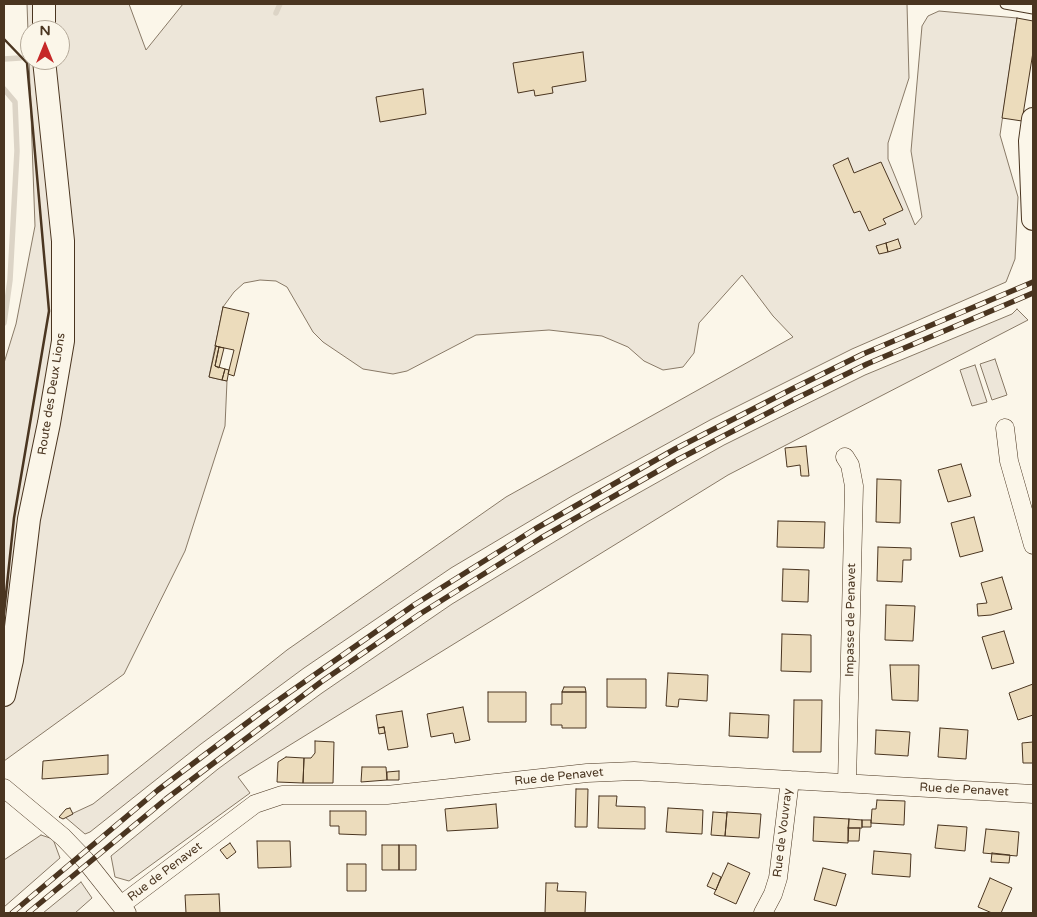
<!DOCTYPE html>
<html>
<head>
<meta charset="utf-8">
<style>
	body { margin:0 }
	#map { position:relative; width:1037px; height:917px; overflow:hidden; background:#fbf6e9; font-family:"Varela Round",sans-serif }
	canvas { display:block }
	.frame { position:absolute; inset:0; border:5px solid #4a3520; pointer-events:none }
	.north { position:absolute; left:20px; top:20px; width:50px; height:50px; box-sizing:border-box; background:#fbf6e9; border:1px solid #b4a999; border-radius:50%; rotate:0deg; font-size:14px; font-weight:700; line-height:20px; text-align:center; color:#4a3520 }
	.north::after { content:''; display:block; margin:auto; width:18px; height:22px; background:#c62828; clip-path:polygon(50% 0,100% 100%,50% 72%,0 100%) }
</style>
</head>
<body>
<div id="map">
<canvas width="1037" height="917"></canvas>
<div class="frame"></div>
<div class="north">N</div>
</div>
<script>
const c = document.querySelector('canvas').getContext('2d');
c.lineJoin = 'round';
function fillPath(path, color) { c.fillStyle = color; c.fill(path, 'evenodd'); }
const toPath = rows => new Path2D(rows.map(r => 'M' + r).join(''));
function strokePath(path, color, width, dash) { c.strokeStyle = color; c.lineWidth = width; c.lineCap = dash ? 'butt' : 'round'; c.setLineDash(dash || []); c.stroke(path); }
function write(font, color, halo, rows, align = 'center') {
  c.font = font + ' "Varela Round",sans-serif'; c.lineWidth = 4; c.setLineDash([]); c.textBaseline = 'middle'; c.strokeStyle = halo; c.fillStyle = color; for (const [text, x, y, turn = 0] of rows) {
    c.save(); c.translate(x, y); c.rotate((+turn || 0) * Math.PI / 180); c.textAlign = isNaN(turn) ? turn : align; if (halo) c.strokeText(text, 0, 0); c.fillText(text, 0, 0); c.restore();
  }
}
const green = toPath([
	[27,4,129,4,146,50,183,4,907,4,909,78,888,143,888,159,915,225,922,217,911,151,922,26,928,16,939,11,1017,18,1000,135,1018,197,1015,259,1006,282,852,349,710,420,572,496,451,568,304,668,201,744,90,832,85,834,65,817,93,804,287,650,506,497,793,337,773,316,742,275,699,323,694,353,683,367,663,370,644,361,628,347,602,336,549,330,476,335,407,371,393,374,363,369,323,342,313,332,287,287,276,281,260,280,244,283,234,292,223,307,209,377,227,381,225,426,185,551,124,674,4,761,4,363,16,324,35,226,27,4],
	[30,30,60,30,60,60,30,60,30,30],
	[1017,309,1028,320,728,475,238,777,250,793,129,881,115,877,111,856,218,769,322,693,452,604,587,522,724,445,865,375,1012,314,1017,309],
	[995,359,1007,395,992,400,980,364,995,359],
	[975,365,987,402,972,406,960,370,975,365],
	[41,835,53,839,60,858,4,907,4,860,41,835],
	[81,882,92,898,75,913,43,913,81,882]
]);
fillPath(green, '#ede6d9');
strokePath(green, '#887966', 1);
strokePath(toPath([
	[276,13,280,4],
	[4,59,20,58],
	[4,89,15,102,17,151,10,280,4,323]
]), '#dcd4c6', 5.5);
const building = toPath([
	[1017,18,1033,21,1033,52,1022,121,1002,118,1017,18],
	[583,52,586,81,552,87,553,93,535,96,534,90,518,93,513,63,583,52],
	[423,89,426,114,380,122,376,97,423,89],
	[848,158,854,173,881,162,903,210,883,219,886,224,869,231,860,211,854,213,833,165,848,158],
	[898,239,901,248,888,252,886,243,898,239],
	[886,243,888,252,879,254,876,246,886,243],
	[223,307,249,313,234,376,228,374,234,350,215,346,223,307],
	[216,346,219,347,215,366,225,369,222,380,209,377,216,346],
	[219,347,224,348,219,368,215,366,219,347],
	[225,369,229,370,227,381,222,380,225,369],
	[806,446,809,476,801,476,800,465,787,467,785,448,806,446],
	[961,464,971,496,948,502,938,470,961,464],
	[877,479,901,480,900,523,876,522,877,479],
	[974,517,983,551,960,557,951,523,974,517],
	[778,521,825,522,824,548,777,547,778,521],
	[878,547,911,548,911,560,903,560,902,582,877,581,878,547],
	[783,569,809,570,808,602,782,601,783,569],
	[1002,577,1012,609,991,615,978,616,977,604,987,603,981,583,1002,577],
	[886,605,915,606,913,641,885,640,886,605],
	[1004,631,1014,663,992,669,982,637,1004,631],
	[782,634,811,635,811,672,781,671,782,634],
	[890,665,919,665,918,701,892,700,890,665],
	[668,673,708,675,707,701,679,699,678,707,666,706,668,673],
	[607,679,646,679,646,708,607,707,607,679],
	[1033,684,1033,715,1018,720,1009,693,1033,684],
	[564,687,585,687,586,692,562,692,564,687],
	[488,692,526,692,526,722,488,722,488,692],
	[562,692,586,692,586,728,562,728,562,725,551,725,551,704,562,704,562,692],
	[794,700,822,700,821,752,793,752,794,700],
	[463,707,470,740,455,743,453,733,431,737,427,714,463,707],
	[402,711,408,747,388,750,384,727,378,728,376,715,402,711],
	[730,713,769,715,768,738,729,736,730,713],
	[384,727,385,733,379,734,378,728,384,727],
	[940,728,968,730,966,759,938,757,940,728],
	[876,730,910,732,908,756,875,754,876,730],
	[315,741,334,742,333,783,303,783,304,758,311,758,315,753,315,741],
	[1033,742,1033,763,1023,763,1022,743,1033,742],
	[108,755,108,774,42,779,43,761,108,755],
	[286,757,304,758,303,783,277,782,278,762,286,757],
	[362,767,386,767,387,780,361,782,362,767],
	[399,771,399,780,387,780,387,772,399,771],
	[576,789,588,789,587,827,575,827,576,789],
	[599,796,617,796,616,806,645,807,645,829,598,828,599,796],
	[877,800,905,801,904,825,871,823,872,809,876,809,877,800],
	[496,804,498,828,447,831,445,809,496,804],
	[70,808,73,814,63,819,59,817,66,809,70,808],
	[668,808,703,810,702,834,666,832,668,808],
	[330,811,366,811,366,835,339,834,339,826,330,826,330,811],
	[713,812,727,813,725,836,711,835,713,812],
	[727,812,761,814,759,838,725,836,727,812],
	[814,817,849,819,848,843,813,841,814,817],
	[849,819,862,820,862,828,848,828,849,819],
	[862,820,871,820,871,827,862,827,862,820],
	[938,825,967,827,965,851,935,848,938,825],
	[848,828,860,828,859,841,848,841,848,828],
	[986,829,1019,832,1017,856,983,853,986,829],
	[257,841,290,841,291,867,258,868,257,841],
	[230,843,236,852,227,859,220,850,230,843],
	[382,845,399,845,399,870,382,870,382,845],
	[399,845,416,845,416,870,399,870,399,845],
	[874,851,911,854,910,877,872,874,874,851],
	[992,853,1010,855,1009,863,991,862,992,853],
	[728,863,750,873,736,904,714,894,728,863],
	[347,864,366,864,366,891,347,891,347,864],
	[823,868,846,874,836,906,814,900,823,868],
	[713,873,721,877,716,890,707,886,713,873],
	[990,878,1012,888,1001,913,992,913,978,907,990,878],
	[546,883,558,883,557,891,586,892,585,913,545,913,546,883],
	[219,894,220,913,186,913,185,895,219,894]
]);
fillPath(building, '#ecdcbc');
strokePath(building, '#4a3520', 1);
const service = toPath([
	[1005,4,1033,9]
]);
const minor = toPath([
	[1005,428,1009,461,1033,545],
	[845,457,850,465,854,486,847,783],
	[4,788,63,837,85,860,127,913],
	[121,905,255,804,282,795,387,795,587,773,634,771,1033,794],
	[763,913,773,894,778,878,790,780]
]);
const tertiary = toPath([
	[44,30,44,4],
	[1033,119,1030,141,1033,219],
	[4,695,12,660,29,519,49,423,63,341,63,241,44,60]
]);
strokePath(service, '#4a3520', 11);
strokePath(minor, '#4a3520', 19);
strokePath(tertiary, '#4a3520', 24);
strokePath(service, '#fbf6e9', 9);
strokePath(minor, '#fbf6e9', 18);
strokePath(tertiary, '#fbf6e9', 22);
const rail = toPath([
	[12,913,158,790,260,713,414,605,535,529,675,449,792,389,863,354,1033,282],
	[28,913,166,799,321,682,420,614,541,538,679,459,795,399,867,364,1033,293]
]);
strokePath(rail, '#4a3520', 5.5);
strokePath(rail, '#fbf6e9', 4, [11]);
strokePath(toPath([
	[4,39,27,63,49,311,14,518,4,613]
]), '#4a3520', 2.5);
write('12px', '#4a3520', '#fbf6e9', [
	["Route des Deux Lions",52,394,-81],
	["Impasse de Penavet",851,620,-89],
	["Rue de Penavet",559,777,-6],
	["Rue de Penavet",964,790,3],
	["Rue de Vouvray",783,833,-83],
	["Rue de Penavet",165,872,-37]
]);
</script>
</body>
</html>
